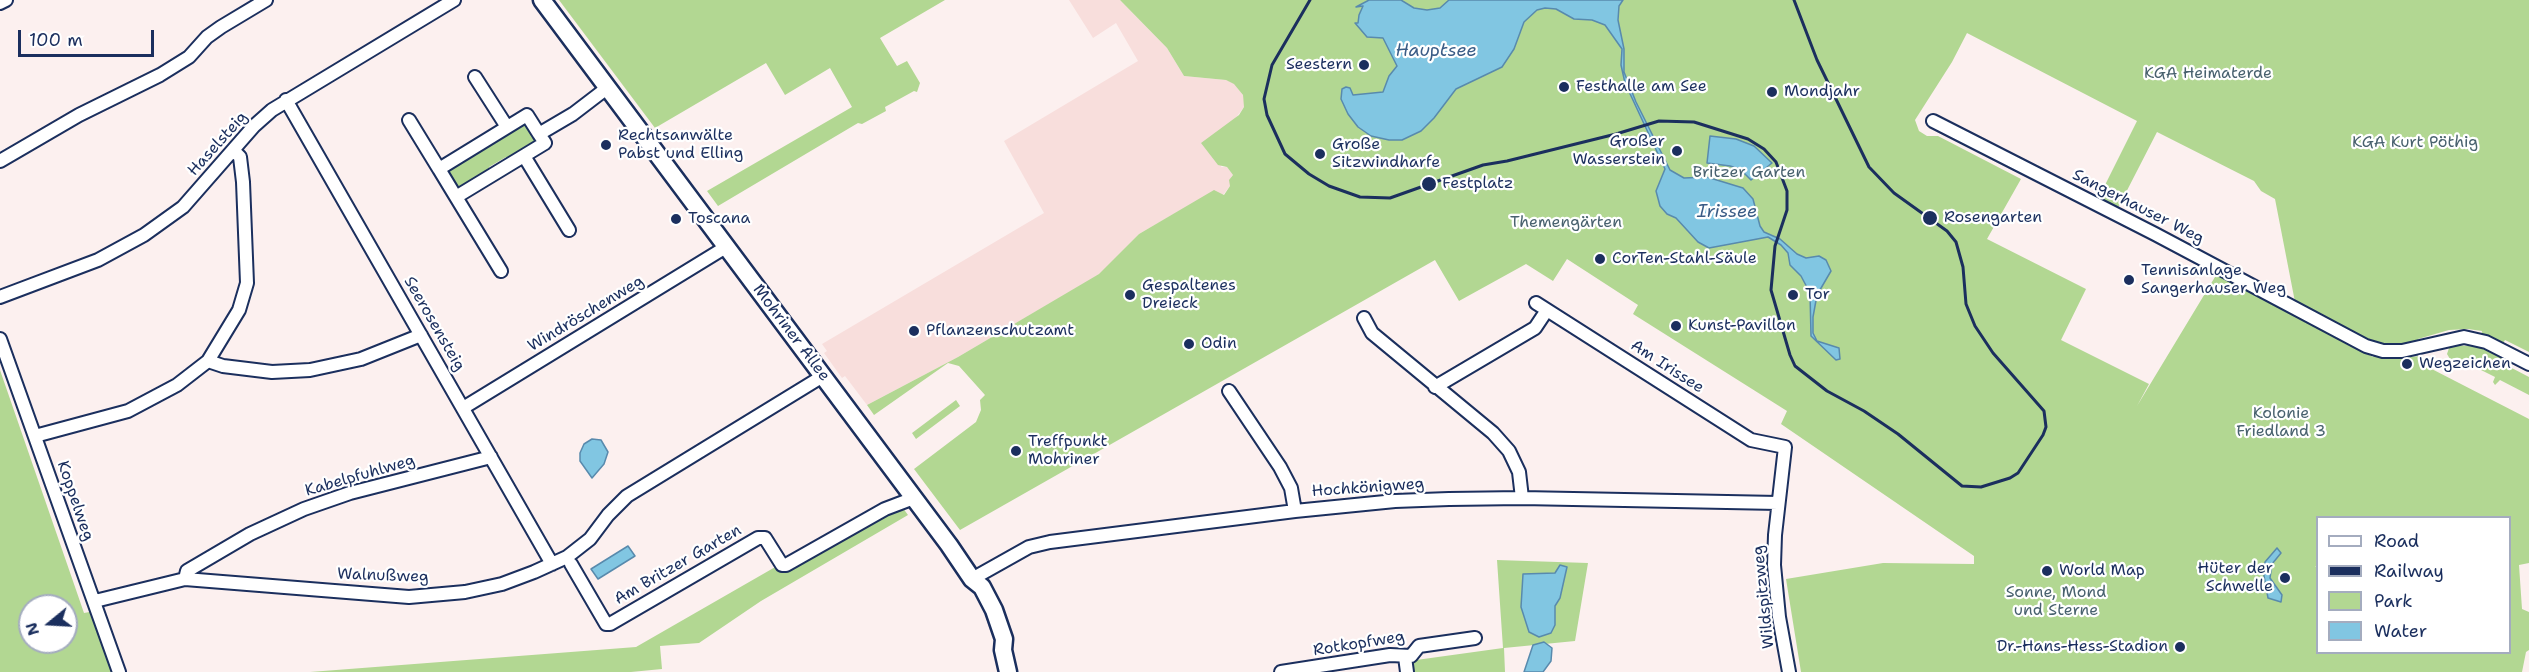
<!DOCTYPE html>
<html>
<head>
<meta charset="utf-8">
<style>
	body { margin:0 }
	#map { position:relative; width:2529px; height:672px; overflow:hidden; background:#fcf0ef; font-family:"Shantell Sans",sans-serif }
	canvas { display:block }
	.legend { position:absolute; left:2316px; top:516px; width:195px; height:138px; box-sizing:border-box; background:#fff; border:2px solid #a4acbf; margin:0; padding:8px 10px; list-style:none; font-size:18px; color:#1b2f5e }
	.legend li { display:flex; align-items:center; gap:12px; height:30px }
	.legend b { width:30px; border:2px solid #a4acbf }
	.north { position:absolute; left:18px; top:594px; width:60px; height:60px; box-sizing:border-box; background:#fff; border:2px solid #a4acbf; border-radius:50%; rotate:252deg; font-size:16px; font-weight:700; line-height:24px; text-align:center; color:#1b2f5e }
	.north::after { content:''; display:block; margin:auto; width:21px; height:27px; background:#1b2f5e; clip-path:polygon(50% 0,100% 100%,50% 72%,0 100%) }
	.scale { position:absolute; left:18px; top:30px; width:136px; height:27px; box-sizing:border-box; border:3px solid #1b2f5e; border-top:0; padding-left:8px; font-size:18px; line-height:21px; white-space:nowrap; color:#1b2f5e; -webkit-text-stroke:4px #fff; paint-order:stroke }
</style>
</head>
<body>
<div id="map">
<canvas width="2529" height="672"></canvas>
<ul class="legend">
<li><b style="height:8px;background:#fff"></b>Road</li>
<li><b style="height:8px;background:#1b2f5e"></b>Railway</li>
<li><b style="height:16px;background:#b2d792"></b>Park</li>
<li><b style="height:16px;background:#81c6e2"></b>Water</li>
</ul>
<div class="north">N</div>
<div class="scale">100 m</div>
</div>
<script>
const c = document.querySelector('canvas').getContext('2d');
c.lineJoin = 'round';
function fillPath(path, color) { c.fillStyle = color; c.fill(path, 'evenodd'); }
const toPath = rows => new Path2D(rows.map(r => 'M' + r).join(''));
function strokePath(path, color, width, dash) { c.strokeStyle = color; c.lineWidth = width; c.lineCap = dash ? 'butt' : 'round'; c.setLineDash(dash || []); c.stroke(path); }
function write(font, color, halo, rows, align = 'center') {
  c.font = font + ' "Shantell Sans",sans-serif'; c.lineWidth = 4.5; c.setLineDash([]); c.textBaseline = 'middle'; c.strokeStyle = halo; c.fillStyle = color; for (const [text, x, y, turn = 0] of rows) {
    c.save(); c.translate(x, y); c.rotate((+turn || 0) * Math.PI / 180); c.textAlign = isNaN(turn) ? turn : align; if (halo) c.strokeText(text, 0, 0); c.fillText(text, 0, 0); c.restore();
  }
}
fillPath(toPath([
	[1069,0,1120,0,1167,48,1184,76,1226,80,1234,83,1243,95,1244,101,1244,107,1235,119,1221,167,1227,167,1233,175,1231,177,1230,186,1223,195,1214,191,1139,234,1100,274,958,357,867,405,845,376,842,378,824,353,827,351,822,344,1044,213,1004,141,1138,61,1116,23,1093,38]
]), '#f8dedc');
fillPath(toPath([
	[559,0,945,0,880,38,897,66,907,61,920,83,917,92,914,91,885,107,886,111,862,124,858,123,718,206,707,191,852,107,830,68,785,95,766,63,655,128],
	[1120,0,2529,0,2529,352,2505,340,2502,345,2481,337,2482,331,2468,329,2449,330,2418,339,2419,346,2377,346,2295,302,2275,199,2261,191,2254,181,2157,132,2118,208,2098,199,2137,121,1967,33,1952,62,1915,120,1919,131,1927,136,1938,136,2021,179,1987,239,2086,289,2061,340,2149,384,2137,406,2218,272,2373,357,2375,354,2397,358,2421,356,2424,365,2529,419,2529,563,2519,565,2522,609,2529,612,2529,650,2526,652,2522,672,1801,672,1786,579,1883,563,1974,564,1974,556,1781,424,1787,411,1633,314,1638,305,1567,259,1553,281,1526,264,1459,301,1435,260,960,530,914,469,976,422,981,410,980,400,985,395,959,366,948,363,874,415,867,405,958,357,1099,274,1139,234,1214,190,1224,195,1230,186,1229,180,1233,175,1227,167,1218,165,1201,143,1239,115,1244,107,1243,95,1234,84,1226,80,1184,76,1167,48],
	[2318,518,2510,518,2510,652,2318,652,2318,568,2315,566,2318,566],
	[523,123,526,123,537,138,536,141,510,160,506,157,489,167,489,173,461,189,456,188,448,169],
	[2454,345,2483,347,2508,360,2506,365,2529,377,2529,395,2500,380,2495,385,2493,382,2495,377,2465,362,2460,367,2453,364,2447,354,2449,348],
	[0,370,84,613,95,611,114,672,0,672],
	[30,606,66,606,66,642,30,642],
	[956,400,960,406,916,439,912,433],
	[900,504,908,515,761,601,699,643,660,646,662,669,631,672,310,672,636,647,777,566],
	[1497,560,1588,563,1575,641,1504,648,1505,672,1410,672,1409,661,1503,648]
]), '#b2d792');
const water = toPath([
	[1369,0,1401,0,1414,8,1427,10,1440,8,1449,0,1623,0,1619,6,1618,20,1624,49,1624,72,1636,102,1670,170,1684,178,1707,177,1743,188,1753,199,1760,226,1764,232,1780,239,1797,254,1806,258,1819,256,1826,260,1831,271,1817,295,1813,317,1813,333,1817,341,1839,348,1840,359,1836,360,1811,336,1810,293,1801,276,1790,265,1788,253,1781,245,1768,237,1709,248,1698,242,1676,218,1667,214,1660,206,1656,191,1665,169,1625,83,1621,65,1622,49,1605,25,1592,20,1574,19,1556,9,1545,8,1537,10,1524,22,1514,49,1502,67,1456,89,1434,118,1421,131,1402,140,1389,140,1371,136,1358,127,1348,114,1341,99,1342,89,1346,87,1350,88,1353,95,1383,92,1389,76,1397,66,1383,38,1367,37,1355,23,1358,23,1359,15,1363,6,1356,7,1369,0],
	[1710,136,1736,139,1754,146,1772,163,1751,180,1740,169,1730,166,1707,163,1710,136],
	[592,439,601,440,608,452,604,464,592,478,580,461,580,453,584,444,592,439],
	[628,546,635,556,598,579,591,569,628,546],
	[2277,548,2281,553,2272,564,2270,578,2282,595,2281,602,2268,598,2264,576,2265,562,2277,548],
	[1560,565,1567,567,1560,598,1555,606,1555,625,1551,633,1539,637,1529,632,1521,607,1523,574,1555,573,1560,565],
	[1544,642,1552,648,1551,661,1543,672,1524,672,1533,645,1544,642]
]);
fillPath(water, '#81c6e2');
strokePath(water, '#588aad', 1.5);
const minor = toPath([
	[0,3,6,0],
	[475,77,507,127],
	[286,100,552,564],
	[409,120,439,169],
	[1933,121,2155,234,2366,346,2383,351,2402,351,2464,337,2486,342,2529,364],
	[539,134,545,143,456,197,439,169,527,115,539,134,573,114,607,88],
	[524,156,569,230],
	[0,161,79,115,160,75,189,57,207,37,221,27,266,0],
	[456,197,501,271],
	[0,297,98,260,144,235,183,207,254,126,272,110,454,0],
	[1536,303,1751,440,1785,447,1775,535,1774,565,1779,617,1789,672],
	[1364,318,1372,333,1493,433,1509,451,1519,472,1522,498],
	[0,339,119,672],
	[208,361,239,310,247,283,243,182,240,157,234,151],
	[1435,387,1535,328,1547,310],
	[1229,391,1280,467,1291,488,1295,511],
	[463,408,726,247],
	[35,436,128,411,177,385,208,361,223,366,272,372,310,370,361,359,421,335],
	[571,564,606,624,610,624,758,538,765,538,782,565,786,565,885,509,914,498],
	[185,579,187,571,250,534,304,509,350,493,491,457],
	[972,579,1029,547,1050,542,1295,511,1395,501,1449,499,1522,498,1778,503],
	[95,601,185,579,409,597,465,592,502,584,534,572,567,557,590,539,608,515,627,496,823,376],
	[1405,657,1407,672],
	[1281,672,1390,655,1411,656,1419,646,1475,638]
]);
const major = toPath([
	[542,0,949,545,972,579,982,587,994,610,1004,639,1003,650,1008,672]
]);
strokePath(minor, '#1b2f5e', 16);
strokePath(major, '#1b2f5e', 21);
strokePath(minor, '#fff', 12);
strokePath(major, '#fff', 16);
strokePath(toPath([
	[1310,0,1272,65,1264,99,1267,115,1285,154,1309,174,1329,186,1360,197,1390,198,1483,165,1507,161,1616,134,1659,121,1694,122,1748,139,1764,149,1776,162,1787,191,1787,210,1775,246,1771,290,1790,355,1795,366,1827,391,1864,411,1898,434,1962,486,1981,487,2010,478,2018,473,2043,435,2046,427,2044,411,1993,353,1975,326,1966,304,1963,267,1956,242,1947,231,1894,193,1869,167,1817,60,1794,0]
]), '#1b2f5e', 3);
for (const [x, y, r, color] of [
	[1364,65,6,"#1b2f5e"],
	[1564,87,6,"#1b2f5e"],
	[1772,92,6,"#1b2f5e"],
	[606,145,6,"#1b2f5e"],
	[1677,151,6,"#1b2f5e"],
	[1320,154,6,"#1b2f5e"],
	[1429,184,8,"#1b2f5e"],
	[1930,218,8,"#1b2f5e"],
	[676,219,6,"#1b2f5e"],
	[1600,259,6,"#1b2f5e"],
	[2129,280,6,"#1b2f5e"],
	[1130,295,6,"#1b2f5e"],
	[1793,295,6,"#1b2f5e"],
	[1676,326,6,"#1b2f5e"],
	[914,331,6,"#1b2f5e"],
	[1189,344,6,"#1b2f5e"],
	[2407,364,6,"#1b2f5e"],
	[1016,451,6,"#1b2f5e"],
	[2047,571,6,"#1b2f5e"],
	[2285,578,6,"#1b2f5e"],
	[2180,647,6,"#1b2f5e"]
]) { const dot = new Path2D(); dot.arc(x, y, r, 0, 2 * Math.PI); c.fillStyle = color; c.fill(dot); strokePath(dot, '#fff', 2); }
write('16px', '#1b2f5e', '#fff', [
	["Seestern",1352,65,"right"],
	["Festhalle am See",1576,87],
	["Mondjahr",1784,92],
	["Rechtsanwälte",618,136],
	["Pabst und Elling",618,154],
	["Großer",1665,142,"right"],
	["Wasserstein",1665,160,"right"],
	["Große",1332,145],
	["Sitzwindharfe",1332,163],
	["Festplatz",1442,184],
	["Rosengarten",1944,218],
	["Toscana",688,219],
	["CorTen-Stahl-Säule",1612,259],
	["Tennisanlage",2141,271],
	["Sangerhauser Weg",2141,289],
	["Gespaltenes",1142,286],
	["Dreieck",1142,304],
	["Tor",1805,295],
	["Kunst-Pavillon",1688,326],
	["Pflanzenschutzamt",926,331],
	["Odin",1201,344],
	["Wegzeichen",2419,364],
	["Treffpunkt",1028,442],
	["Mohriner",1028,460],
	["Hüter der",2273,569,"right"],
	["Schwelle",2273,587,"right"],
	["World Map",2059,571],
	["Dr.-Hans-Hess-Stadion",2168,647,"right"]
], 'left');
write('16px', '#48616e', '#fff', [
	["KGA Heimaterde",2208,74],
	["KGA Kurt Pöthig",2415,143],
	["Britzer Garten",1749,173],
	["Themengärten",1566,223],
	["Kolonie",2281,414],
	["Friedland 3",2281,432],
	["Sonne, Mond",2056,593],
	["und Sterne",2056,611]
]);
write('16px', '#1b2f5e', '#fff', [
	["Haselsteig",218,144,-48],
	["Sangerhauser Weg",2138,207,27],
	["Windröschenweg",586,314,-31],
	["Seerosensteig",434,324,60],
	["Mohriner Allee",791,333,53],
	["Am Irissee",1667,367,33],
	["Kabelpfuhlweg",360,476,-16],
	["Hochkönigweg",1368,488,-4],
	["Koppelweg",75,501,71],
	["Am Britzer Garten",678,565,-30],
	["Walnußweg",383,576,2],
	["Wildspitzweg",1764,597,-96],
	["Rotkopfweg",1359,644,-9]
]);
write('italic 18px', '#3a5c86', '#fff', [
	["Hauptsee",1436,51],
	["Irissee",1727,212]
]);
</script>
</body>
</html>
